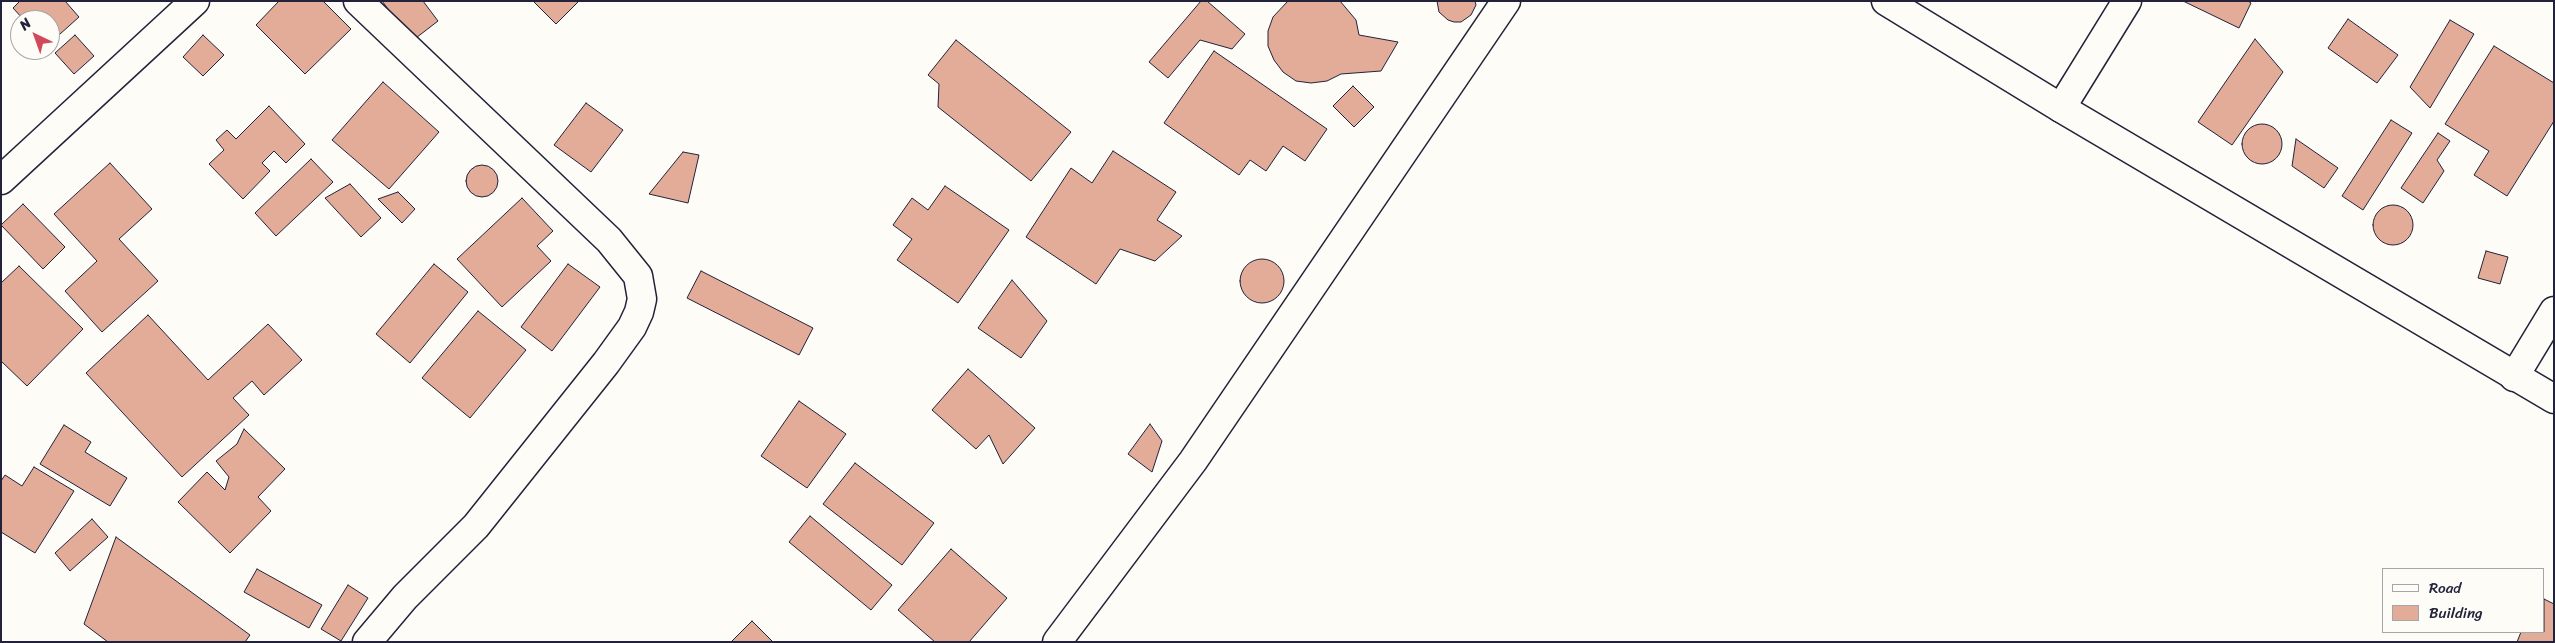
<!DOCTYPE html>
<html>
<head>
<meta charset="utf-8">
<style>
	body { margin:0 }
	#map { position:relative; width:2555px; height:643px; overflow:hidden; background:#fdfcf7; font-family:Sriracha,sans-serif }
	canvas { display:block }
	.frame { position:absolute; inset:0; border:2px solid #22223b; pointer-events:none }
	.legend { position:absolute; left:2382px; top:568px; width:162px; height:65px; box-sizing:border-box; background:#fdfcf7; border:1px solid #a5a5ac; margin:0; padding:6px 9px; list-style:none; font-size:15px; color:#22223b }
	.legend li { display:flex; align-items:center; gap:10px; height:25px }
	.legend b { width:25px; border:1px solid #a5a5ac }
	.north { position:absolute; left:10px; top:10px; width:50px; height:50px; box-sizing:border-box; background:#fdfcf7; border:1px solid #a5a5ac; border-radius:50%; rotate:318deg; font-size:14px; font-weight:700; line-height:20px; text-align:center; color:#22223b }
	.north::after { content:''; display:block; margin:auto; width:18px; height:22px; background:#d1495b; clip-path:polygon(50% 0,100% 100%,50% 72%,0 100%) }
</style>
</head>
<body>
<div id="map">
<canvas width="2555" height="643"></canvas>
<div class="frame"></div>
<ul class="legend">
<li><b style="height:6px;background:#fdfcf7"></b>Road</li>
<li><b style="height:14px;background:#e3ac99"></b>Building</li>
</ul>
<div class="north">N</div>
</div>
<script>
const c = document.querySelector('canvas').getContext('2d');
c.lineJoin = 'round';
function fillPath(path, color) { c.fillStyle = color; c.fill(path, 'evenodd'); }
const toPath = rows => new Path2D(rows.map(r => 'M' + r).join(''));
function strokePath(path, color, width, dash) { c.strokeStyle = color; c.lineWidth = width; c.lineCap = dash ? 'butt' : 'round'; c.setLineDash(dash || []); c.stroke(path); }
const building = toPath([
	[20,1,65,1,79,17,50,43,50,20,24,20,13,8,20,1],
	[279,1,323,1,351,29,305,74,256,25,279,1],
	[382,1,423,1,438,21,412,41,382,1],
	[533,1,579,1,556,24,533,1],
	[1201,1,1207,1,1245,34,1232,49,1200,40,1168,78,1149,62,1201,1],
	[1288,1,1340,1,1356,20,1359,35,1398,42,1381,71,1341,74,1327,81,1311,83,1296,81,1283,72,1274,60,1268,46,1268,31,1273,17,1288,1],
	[1437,1,1475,1,1476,5,1471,15,1461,22,1454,22,1448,20,1439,12,1437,1],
	[2183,1,2248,1,2251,3,2239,28,2183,1],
	[2348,19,2398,55,2377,83,2328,48,2348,19],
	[2450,20,2474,34,2430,108,2410,87,2450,20],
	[75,35,94,56,74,74,55,53,75,35],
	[203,35,224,55,203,76,183,57,203,35],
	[2255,39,2283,72,2232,145,2198,122,2255,39],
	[956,40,1071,132,1031,181,938,107,939,84,928,75,956,40],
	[2494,46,2554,83,2554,121,2507,196,2474,175,2489,151,2445,124,2494,46],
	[1214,51,1327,129,1305,161,1283,146,1266,171,1250,160,1239,175,1164,123,1214,51],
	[383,82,439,132,389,189,332,140,383,82],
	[1353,86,1374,107,1354,127,1333,106,1353,86],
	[586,103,623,130,591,172,554,145,586,103],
	[269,106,305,144,286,163,274,151,262,163,270,171,243,199,209,164,224,150,216,140,227,130,236,139,269,106],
	[2391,120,2412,133,2363,210,2342,196,2391,120],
	'2242 144a20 20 0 1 1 40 0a20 20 0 1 1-40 0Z',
	[2438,133,2450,141,2437,160,2444,171,2423,203,2401,188,2438,133],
	[2296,139,2338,168,2324,188,2292,166,2296,139],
	[1113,151,1176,192,1157,220,1182,236,1155,261,1120,249,1096,284,1026,237,1071,168,1092,183,1113,151],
	[683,152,699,155,688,203,649,194,683,152],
	[311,159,333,182,276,236,255,213,311,159],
	[110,163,152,209,119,239,158,281,102,332,65,291,97,261,54,214,110,163],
	'466 181a16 16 0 1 1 32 0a16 16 0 1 1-32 0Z',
	[350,184,381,218,361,237,325,198,350,184],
	[945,186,1009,230,958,303,897,260,912,239,893,225,912,198,928,210,945,186],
	[398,192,415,209,402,223,378,199,398,192],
	[522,198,553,231,537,246,551,261,502,307,457,259,522,198],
	[23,204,65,247,43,269,1,225,23,204],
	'2373 225a20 20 0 1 1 40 0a20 20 0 1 1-40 0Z',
	[2486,251,2508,257,2500,284,2478,278,2486,251],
	'1240 281a22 22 0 1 1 44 0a22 22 0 1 1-44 0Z',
	[434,264,468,292,410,363,376,334,434,264],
	[568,264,600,287,552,351,521,327,568,264],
	[19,266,83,329,27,386,1,361,1,283,19,266],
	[701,271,813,328,799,355,687,298,701,271],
	[1012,280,1047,321,1021,358,978,328,1012,280],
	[478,311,526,350,470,418,422,378,478,311],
	[148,315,208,380,268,324,302,360,264,395,252,381,233,398,249,415,182,477,86,373,148,315],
	[968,369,1035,428,1003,464,989,435,976,449,932,410,968,369],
	[799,401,846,434,807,488,761,456,799,401],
	[1150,424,1162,441,1152,472,1128,454,1150,424],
	[64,425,91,442,85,452,127,478,110,506,40,464,64,425],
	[244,429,285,469,258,497,271,511,230,553,178,502,207,472,225,490,229,477,216,461,237,444,244,429],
	[855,463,934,523,902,565,823,504,855,463],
	[34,467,74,491,35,553,1,532,1,481,5,475,22,486,34,467],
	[810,516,892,585,871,610,789,542,810,516],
	[92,519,108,537,70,571,55,553,92,519],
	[116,537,250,635,245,642,108,642,84,624,116,537],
	[951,549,1007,598,969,642,935,642,898,610,951,549],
	[257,569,322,605,309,628,244,592,257,569],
	[348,585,368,598,341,641,321,629,348,585],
	[2544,599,2554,604,2554,642,2517,642,2521,632,2544,632,2544,599],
	[752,621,773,642,731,642,752,621]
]);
fillPath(building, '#e3ac99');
strokePath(building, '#22223b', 1);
const minor = toPath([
	[358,1,609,240,638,276,642,299,639,312,632,327,606,363,476,526,405,597,367,642],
	[2061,108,2127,1],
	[1,180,195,1],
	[2514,377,2554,311],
	[1057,642,1193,461,1506,1]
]);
const tertiary = toPath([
	[1886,1,2061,108,2554,399]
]);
strokePath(minor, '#22223b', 31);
strokePath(tertiary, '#22223b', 31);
strokePath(minor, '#fdfcf7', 28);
strokePath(tertiary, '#fdfcf7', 28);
</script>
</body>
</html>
